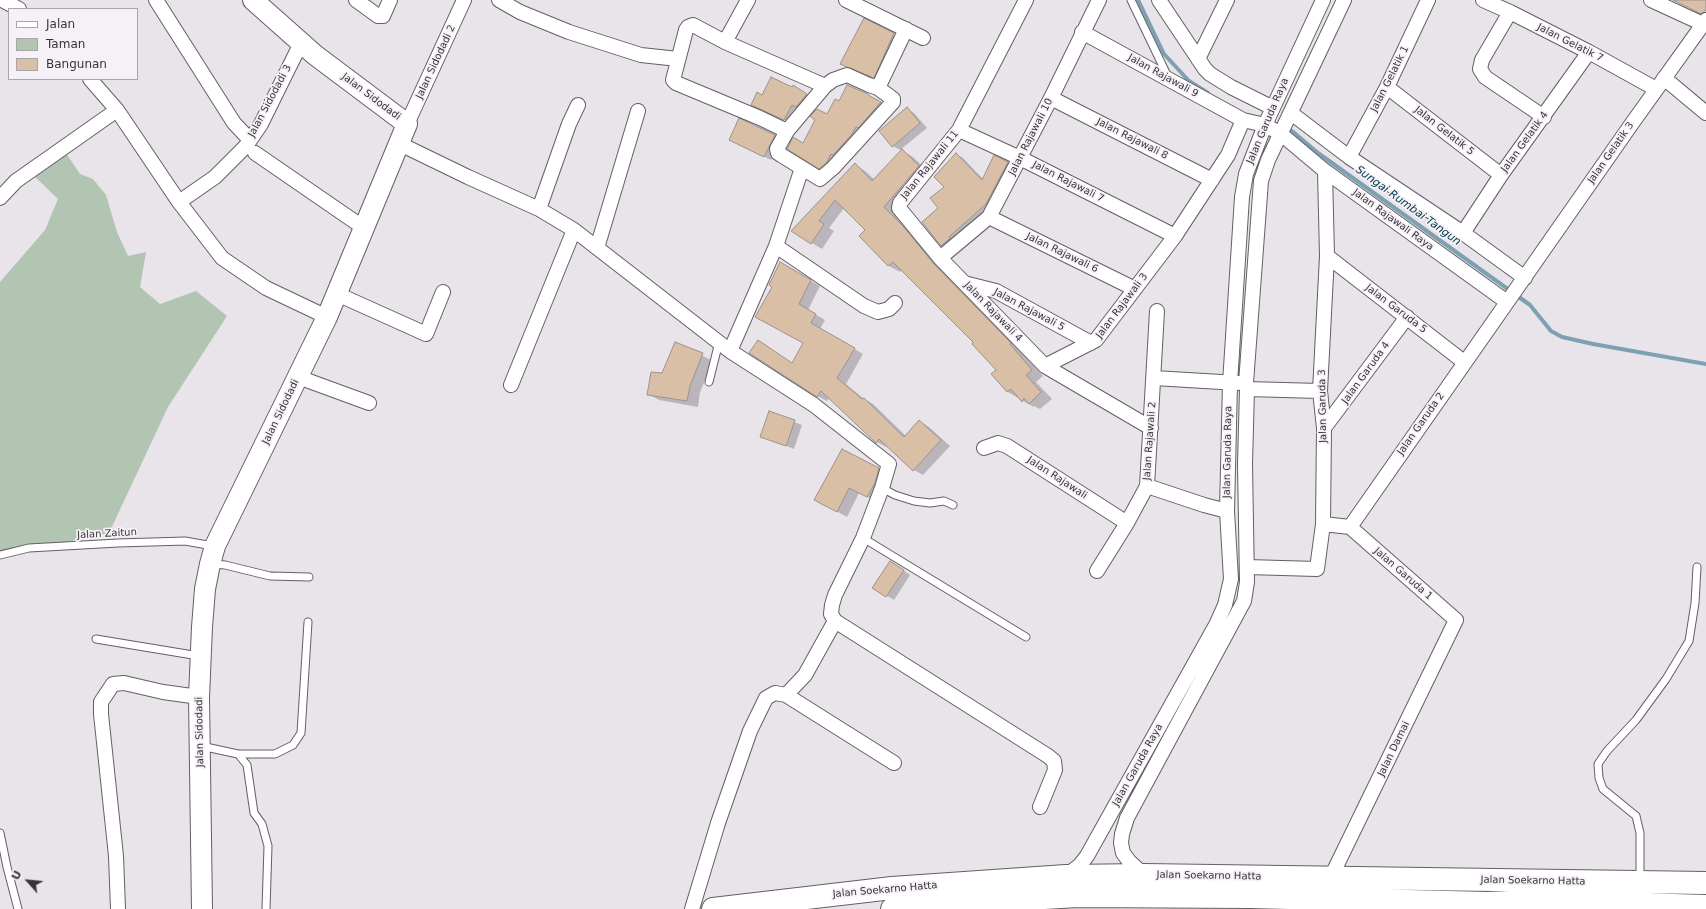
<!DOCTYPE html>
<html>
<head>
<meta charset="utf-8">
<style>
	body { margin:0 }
	#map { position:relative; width:1706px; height:909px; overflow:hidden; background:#e9e3ea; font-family:"DejaVu Sans",sans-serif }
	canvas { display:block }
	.legend { position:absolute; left:8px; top:8px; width:130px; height:72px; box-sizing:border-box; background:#f6f0f7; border:1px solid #aaa5aa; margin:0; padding:5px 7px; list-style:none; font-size:12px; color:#373437 }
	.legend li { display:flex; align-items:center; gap:8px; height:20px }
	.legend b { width:20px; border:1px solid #aaa5aa }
	.north { position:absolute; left:8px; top:861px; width:40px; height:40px; -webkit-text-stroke:3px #f6f0f7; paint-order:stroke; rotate:297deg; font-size:11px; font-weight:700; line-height:16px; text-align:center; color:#373437 }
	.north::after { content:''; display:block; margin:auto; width:14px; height:18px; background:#373437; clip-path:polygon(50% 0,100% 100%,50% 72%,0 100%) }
</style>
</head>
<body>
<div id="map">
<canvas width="1706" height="909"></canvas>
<ul class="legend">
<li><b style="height:5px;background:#fff"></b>Jalan</li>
<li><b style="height:11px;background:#b1c5b2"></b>Taman</li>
<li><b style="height:11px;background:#dabfa7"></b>Bangunan</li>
</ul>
<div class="north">U</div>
</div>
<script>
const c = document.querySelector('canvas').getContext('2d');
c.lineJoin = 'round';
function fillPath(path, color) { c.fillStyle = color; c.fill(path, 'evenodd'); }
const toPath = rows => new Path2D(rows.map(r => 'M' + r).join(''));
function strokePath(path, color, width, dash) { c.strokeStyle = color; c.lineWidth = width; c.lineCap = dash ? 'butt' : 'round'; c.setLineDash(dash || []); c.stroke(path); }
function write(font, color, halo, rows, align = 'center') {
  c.font = font + ' "DejaVu Sans",sans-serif'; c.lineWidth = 3.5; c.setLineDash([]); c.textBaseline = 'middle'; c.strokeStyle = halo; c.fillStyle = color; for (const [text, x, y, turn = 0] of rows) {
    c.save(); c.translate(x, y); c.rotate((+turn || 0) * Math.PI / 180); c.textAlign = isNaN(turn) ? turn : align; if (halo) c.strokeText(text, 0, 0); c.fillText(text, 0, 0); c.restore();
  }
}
fillPath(toPath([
	[66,153,80,174,93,179,106,195,117,232,128,256,146,252,140,287,160,304,196,291,227,316,168,407,109,533,0,556,0,282,45,230,58,199,33,175]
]), '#b1c5b2');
fillPath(toPath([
	[864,20,905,41,885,83,852,70,841,64],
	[848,86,868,95,887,107,827,172,788,148,807,147,828,115,839,102],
	[793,87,813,99,792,123,759,109],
	[907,109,914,113,927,128,900,150,893,146,880,131],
	[739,120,782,140,771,160,738,144],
	[903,151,913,157,929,172,895,214,1021,350,1020,351,1043,376,1036,382,1052,399,1040,409,1034,406,1034,407,1023,401,1019,397,1018,398,1008,392,992,375,998,370,975,342,902,269,900,272,889,266,861,236,867,230,844,208,829,228,834,231,822,249,792,231,855,165,865,171,875,180],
	[956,154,963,158,983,179,994,157,1014,167,993,208,949,249,942,245,940,208],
	[781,264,820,286,808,310,825,320,820,329,863,354,846,384,864,399,873,404,906,436,919,421,929,427,950,446,923,475,914,470,888,446,886,447,877,442,829,398,827,401,817,396,792,364,804,343,773,287],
	[676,343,713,361,700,392,698,407,659,400,648,394,663,375],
	[770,413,802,425,794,449,761,436],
	[878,469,888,475,877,502,859,493,847,517,816,500],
	[897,566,910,575,894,600,873,587]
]), '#0003');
strokePath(toPath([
	[1138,0,1164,54,1189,81,1208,93],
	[1285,128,1292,131,1318,153,1530,305,1551,331,1562,337,1593,344,1706,364]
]), '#7da1b0', 4);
const building = toPath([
	[1673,0,1706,0,1706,10,1701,14,1673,0],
	[864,18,894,33,874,78,840,64,864,18],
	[771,77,792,87,793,85,807,94,796,107,792,105,784,120,751,105,757,92,762,95,771,77],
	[847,85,868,94,868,95,881,102,858,128,856,127,852,134,833,155,831,154,827,162,819,169,787,149,793,137,803,143,815,120,810,116,817,109,827,114,835,99,839,101,847,85],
	[907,107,920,123,892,147,879,131,907,107],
	[739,118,775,135,764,157,729,140,739,118],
	[902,149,919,166,884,207,903,226,934,264,1011,343,1010,344,1032,370,1026,375,1041,392,1029,404,1024,398,1022,402,1011,389,1007,392,991,374,996,370,972,344,973,342,893,262,888,266,859,236,865,230,835,200,819,221,824,224,811,244,791,231,855,163,872,181,902,149],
	[956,153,982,180,994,155,1008,162,986,204,949,237,950,238,941,246,922,222,938,208,930,198,944,187,934,177,956,153],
	[780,262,811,280,799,304,816,314,811,323,855,348,837,378,862,399,864,398,904,437,919,420,941,440,913,471,879,439,876,443,821,391,817,397,749,353,758,340,792,363,803,343,755,317,772,287,769,285,780,262],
	[675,342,703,353,690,386,687,401,647,395,651,372,662,373,675,342],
	[769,411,795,420,786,446,760,437,769,411],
	[842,449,879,468,875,483,867,497,849,488,837,512,814,500,842,449],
	[890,561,904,570,886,597,872,588,890,561]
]);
fillPath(building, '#dabfa7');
strokePath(building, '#99928c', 1);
const lane = toPath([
	[1131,0,1168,77],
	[709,382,719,342],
	[882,488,895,495,914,501,930,503,944,501,953,505],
	[863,538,1026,637],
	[0,555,29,548,118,543,185,541,213,546],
	[212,564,225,565,270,576,309,577],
	[96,639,199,656],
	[201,746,238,754,247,765,254,813,262,824,268,846,266,909],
	[238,754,275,754,293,745,301,733,308,622],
	[0,833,7,867,18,909],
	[1640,881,1640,833,1636,816,1603,789,1599,778,1598,764,1607,751,1636,720,1666,679,1689,641,1695,603,1697,567]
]);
const street = toPath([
	[2,0,19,9],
	[156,0,234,123,250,140],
	[356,0,378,16,383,16,390,0],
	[499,0,520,12,569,32,641,55,678,59],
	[748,0,725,42,825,86,787,131,777,149,778,153,781,155,820,179,833,168,893,102,893,99,878,88,906,29],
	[846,0,923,38],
	[1026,0,959,130,900,203,899,208,940,258,1045,366,1151,428],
	[1159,0,1205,69,1210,74,1231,87,1273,108],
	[1483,0,1510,12,1589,52,1656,89],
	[1651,0,1703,24],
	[1510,12,1482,60,1480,69,1485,77,1544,117],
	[1082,32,1243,120,1265,125,1281,134,1325,171,1507,302],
	[725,42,693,25,688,27,686,30,673,80,676,83,760,118,787,131],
	[1198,59,1227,0],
	[1664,78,1706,113],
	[90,79,117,110,179,202,222,258,266,288,327,317],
	[825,86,833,80,847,75,869,85,878,88],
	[1387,87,1501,175],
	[1051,98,1212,180],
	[1291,113,1349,157,1463,233,1525,278],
	[407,124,464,0],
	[959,130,1020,158,1175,236],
	[400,144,468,177,539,209,574,230,730,351,814,405,889,464,882,488,863,538,835,595,832,605,831,614,835,621,1048,756,1054,761,1055,770,1040,807],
	[255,153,364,228],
	[1349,157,1387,87,1428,0],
	[0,198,16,181,117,110],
	[179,202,215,177,246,146,261,124,301,43],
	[539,209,569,124,578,105],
	[989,217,1135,289],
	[1463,233,1501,175,1589,52],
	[776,246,864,306,878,312,889,309,895,303],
	[597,248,638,111],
	[1327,256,1464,362],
	[940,258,989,217,1051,98,1099,0],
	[964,283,996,291,1091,343],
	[337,294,426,334,443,292],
	[1157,311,1147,486,1204,505,1227,511],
	[730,351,776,246,802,168],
	[1045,366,1096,340,1175,236,1228,155,1243,120],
	[298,377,369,403],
	[1154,378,1238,383],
	[511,385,574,230],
	[1247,389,1320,391],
	[1324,428,1407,317],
	[984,448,998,443,1007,446,1127,523],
	[1323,524,1350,527],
	[1350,527,1633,122,1706,20],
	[1247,567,1317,569,1323,524,1324,428,1320,391,1327,256,1325,171],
	[1097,571,1127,523,1147,486],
	[786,695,805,675,835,621],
	[1144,875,1129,861,1123,853,1121,843,1122,834,1127,818,1244,601,1247,582,1245,464,1247,389,1246,383,1261,181,1268,160,1344,0],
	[1066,876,1080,865,1087,856,1216,625,1225,605,1231,579,1227,511,1230,383,1242,197,1246,174,1265,125,1323,0],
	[1331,877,1456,620,1350,527],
	[118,909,116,856,101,714,101,702,113,684,124,683,163,692,199,697],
	[692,909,718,823,750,731,766,698,775,693,786,695,894,763]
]);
const secondary = toPath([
	[202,909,199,697,202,627,205,589,210,564,215,546,327,317,407,124,315,55,253,0]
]);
const primary = toPath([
	[713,909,892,888,1066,876,1144,875,1706,883],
	[892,909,930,905,1077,896,1250,897,1487,903,1542,901,1706,906]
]);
strokePath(lane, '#645e65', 9);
strokePath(street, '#645e65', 16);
strokePath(secondary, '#645e65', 22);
strokePath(primary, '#645e65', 24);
strokePath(lane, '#fff', 7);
strokePath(street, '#fff', 14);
strokePath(secondary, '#fff', 20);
strokePath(primary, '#fff', 22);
write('10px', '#373437', '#f6f0f7', [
	["Jalan Gelatik 7",1570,43,27],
	["Jalan Sidodadi 2",436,62,-65],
	["Jalan Rajawali 9",1163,76,29],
	["Jalan Gelatik 1",1390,79,-63],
	["Jalan Sidodadi",371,97,37],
	["Jalan Sidodadi 3",270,101,-62],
	["Jalan Garuda Raya",1268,121,-67],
	["Jalan Gelatik 5",1444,131,38],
	["Jalan Rajawali 10",1031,137,-63],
	["Jalan Rajawali 8",1132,139,27],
	["Jalan Gelatik 4",1525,142,-54],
	["Jalan Gelatik 3",1611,153,-55],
	["Jalan Rajawali 11",930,165,-51],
	["Jalan Rajawali 7",1068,182,27],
	["Jalan Rajawali Raya",1393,220,36],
	["Jalan Rajawali 6",1062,253,26],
	["Jalan Rajawali 3",1122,306,-53],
	["Jalan Garuda 5",1396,309,37],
	["Jalan Rajawali 5",1029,310,28],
	["Jalan Rajawali 4",993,312,46],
	["Jalan Garuda 4",1366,373,-54],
	["Jalan Garuda 3",1323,406,-91],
	["Jalan Sidodadi",281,412,-64],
	["Jalan Garuda 2",1421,424,-55],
	["Jalan Rajawali 2",1150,441,-86],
	["Jalan Garuda Raya",1228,452,-89],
	["Jalan Rajawali",1057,478,33],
	["Jalan Zaitun",107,534,-3],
	["Jalan Garuda 1",1403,574,41],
	["Jalan Sidodadi",200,732,-91],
	["Jalan Damai",1394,749,-64],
	["Jalan Garuda Raya",1138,765,-61],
	["Jalan Soekarno Hatta",1209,876,1],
	["Jalan Soekarno Hatta",1533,881,1],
	["Jalan Soekarno Hatta",885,890,-5]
]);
write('italic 11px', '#003949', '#f6f0f7', [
	["Sungai Rumbai Tangun",1408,206,36]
]);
</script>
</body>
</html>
